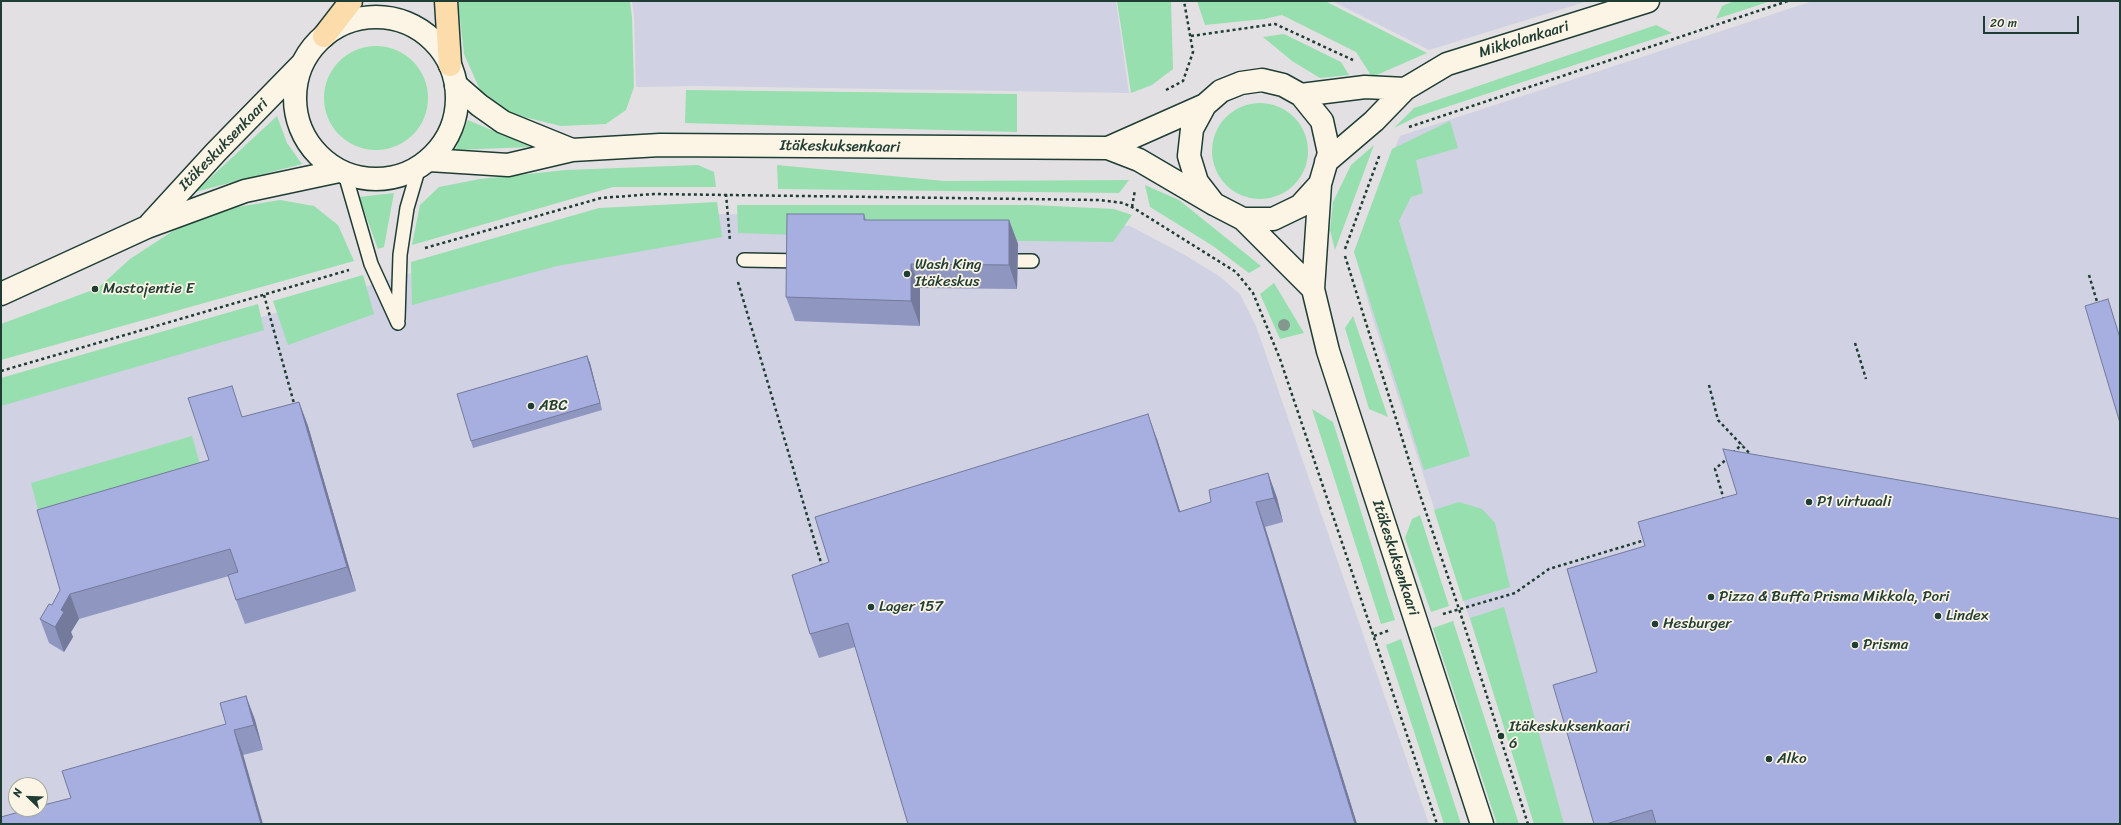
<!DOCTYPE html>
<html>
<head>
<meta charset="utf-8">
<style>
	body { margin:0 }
	#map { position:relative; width:2121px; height:825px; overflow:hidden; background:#e2e0e3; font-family:Sriracha,sans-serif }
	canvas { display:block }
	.frame { position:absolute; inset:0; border:2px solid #1f3d34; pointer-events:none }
	.north { position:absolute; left:8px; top:777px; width:40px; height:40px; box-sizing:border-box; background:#fcf5e5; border:1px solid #a4ab9e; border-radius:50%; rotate:293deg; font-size:11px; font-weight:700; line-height:16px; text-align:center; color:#1f3d34 }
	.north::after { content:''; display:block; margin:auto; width:14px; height:18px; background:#1f3d34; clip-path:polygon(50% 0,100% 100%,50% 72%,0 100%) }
	.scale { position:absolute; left:1983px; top:16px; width:96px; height:18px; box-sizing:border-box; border:2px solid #1f3d34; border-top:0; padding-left:5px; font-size:12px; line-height:14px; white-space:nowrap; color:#1f3d34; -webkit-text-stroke:3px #fcf5e5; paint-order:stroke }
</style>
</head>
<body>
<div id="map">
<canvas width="2121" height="825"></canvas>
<div class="frame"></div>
<div class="north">N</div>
<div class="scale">20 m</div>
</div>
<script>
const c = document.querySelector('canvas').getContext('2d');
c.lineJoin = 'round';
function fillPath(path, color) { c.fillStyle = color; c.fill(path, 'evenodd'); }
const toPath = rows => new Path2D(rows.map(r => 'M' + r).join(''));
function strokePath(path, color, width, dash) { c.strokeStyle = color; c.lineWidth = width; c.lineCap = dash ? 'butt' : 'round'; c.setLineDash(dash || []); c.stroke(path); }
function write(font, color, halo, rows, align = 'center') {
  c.font = font + ' Sriracha,sans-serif'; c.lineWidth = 3.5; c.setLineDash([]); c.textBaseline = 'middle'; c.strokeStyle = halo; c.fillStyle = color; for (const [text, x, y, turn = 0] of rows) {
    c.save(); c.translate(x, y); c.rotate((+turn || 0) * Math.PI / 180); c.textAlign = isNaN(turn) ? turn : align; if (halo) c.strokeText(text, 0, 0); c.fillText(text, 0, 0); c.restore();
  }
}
fillPath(toPath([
	[632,1,1116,1,1129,93,699,86,636,87,634,16],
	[1332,1,1588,1,1429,50],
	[1813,1,2120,1,2120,824,1536,824,1372,316,1354,251,1400,136],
	[638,212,1100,223,1130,226,1183,254,1219,276,1240,294,1256,326,1429,824,1,824,1,393,501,247],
	[16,785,40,785,40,809,16,809]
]), '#d0d1e2');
fillPath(toPath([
	[458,1,630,1,632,17,634,87,626,110,606,124,561,126,512,114,480,90,464,54],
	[1117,1,1171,1,1173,69,1152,85,1131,93],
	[1197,1,1325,1,1427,53,1372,77,1356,52,1282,15,1264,19,1205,25],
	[1734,1,1771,1,1716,19,1722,6],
	[1656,25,1672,33,1416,117,1394,128,1414,108],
	[1284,34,1341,62,1349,75,1320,78,1292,61,1263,37],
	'324 98a52 52 0 1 1 104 0a52 52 0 1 1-104 0Z',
	[686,90,1017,94,1017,132,685,123],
	'1212 151a48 48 0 1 1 96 0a48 48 0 1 1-96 0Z',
	[277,116,287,143,302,164,195,192],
	[468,120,531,147,455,150],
	[1450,121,1458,148,1416,160,1423,193,1411,197,1399,221,1470,456,1424,470,1354,252,1392,149],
	[1374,145,1335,250,1330,230,1333,202,1351,165],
	[698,165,714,172,716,187,613,187,412,245,420,205,439,187,480,179,566,170],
	[777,165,944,181,1129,180,1119,193,778,189],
	[1145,185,1179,200,1261,266,1249,273,1213,246,1150,207],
	[394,193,384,247,378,249,359,197],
	[280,200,314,206,338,225,354,261,1,360,1,324,98,288,130,259,185,223,231,208],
	[717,202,722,237,557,266,412,305,411,262,599,208],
	[737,205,1033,205,1114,209,1132,215,1113,242,950,240,738,233],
	[363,275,374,314,288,345,273,301],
	[1274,283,1304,333,1280,339,1260,294],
	[258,304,264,330,1,406,1,378],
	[1353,316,1388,417,1369,409,1345,328],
	[1312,409,1333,422,1395,620,1381,624],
	[192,436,205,483,43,529,31,483],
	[1459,502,1482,509,1495,523,1510,587,1463,601,1434,510],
	[1420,515,1449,606,1431,612,1405,538,1412,519],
	[1504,607,1564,824,1534,824,1470,618],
	[1453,621,1519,824,1497,824,1433,628],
	[1401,639,1461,824,1444,824,1386,645]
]), '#97dfae');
const service = toPath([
	[345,174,371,264,398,323],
	[744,260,804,261],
	[1000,261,1032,261],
	[398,319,400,255,407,208,419,167]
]);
const tertiary = toPath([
	[456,85,479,105,503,122,572,150],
	[1301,95,1365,87,1405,89],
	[1108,148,1205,105],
	[429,160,508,165,572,150,660,145,1108,148,1139,160,1214,204,1243,219,1273,219,1300,206,1320,184,1329,153,1322,121,1301,95,1283,85,1262,80,1241,83,1221,91,1205,105,1192,129,1189,156,1197,182,1214,204],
	[1326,162,1374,121,1405,89,1447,64,1648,1],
	[1320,184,1313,289,1328,351,1482,824],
	[1243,219,1313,289]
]);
const secondary = toPath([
	'295 98a81 81 0 1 1 162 0a81 81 0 1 1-162 0Z',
	[150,224,216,152,302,64],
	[1,294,147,227,245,191,339,171]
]);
const primary = toPath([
	[446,1,450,65],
	[324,36,351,1]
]);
strokePath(service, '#1f3d34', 16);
strokePath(tertiary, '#1f3d34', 25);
strokePath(secondary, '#1f3d34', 25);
strokePath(primary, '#1f3d34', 25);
strokePath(toPath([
	[1191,36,1275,24,1353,60],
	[1166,90,1183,81,1193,52,1184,1],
	[1409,127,1788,1],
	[726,194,730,241],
	[1132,207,1135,190],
	[425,248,601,198,654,194,1099,200,1123,203,1132,207,1236,272,1253,293,1280,359,1437,824],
	[1345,249,1380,154],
	[1345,256,1418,489,1459,609,1528,824],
	[2089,275,2098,305],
	[738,282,822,566],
	[264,295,295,407],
	[1855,343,1866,379],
	[1,371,349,270],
	[1709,385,1718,420,1752,456],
	[1733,453,1742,444],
	[1724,500,1715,469,1728,458],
	[1443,614,1515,593,1549,569,1645,540],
	[1374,636,1390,630]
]), '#1f3d34', 2.5, [3, 3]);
strokePath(service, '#fcf5e5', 13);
strokePath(tertiary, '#fcf5e5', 22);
strokePath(secondary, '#fcf5e5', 22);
strokePath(primary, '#fddcac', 22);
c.fillStyle = '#849890';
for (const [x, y] of [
	[1284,325]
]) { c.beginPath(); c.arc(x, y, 6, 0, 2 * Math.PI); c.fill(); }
fillPath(toPath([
	[864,214,866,220,1009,220,1018,244,1017,289,920,288,920,326,795,321,786,297],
	[587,356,590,363,602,410,473,448,471,441],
	[299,402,308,426,356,591,245,624,236,600,229,576,79,619,71,632,73,637,64,652,49,643,40,619,52,605,209,460,243,417],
	[1157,439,1180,512,1211,502,1268,473,1277,498,1283,522,1265,527,1357,824,908,824,855,647,819,658,810,634,829,562],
	[1597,672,2120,824,1594,824],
	[246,696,255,720,263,750,71,798,226,724]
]), '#8f96c0');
fillPath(toPath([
	[1009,220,1018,244,1017,289,1009,265],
	[911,264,920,288,920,326,911,301],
	[587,356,590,363,602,410,600,403],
	[299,402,308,426,356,591,347,567],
	[1148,414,1157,439,1188,536,1179,512],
	[1268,473,1277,498,1283,522,1274,498],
	[1256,502,1265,527,1357,824,1355,824],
	[70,594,79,619,71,632,73,637,64,652,55,627,61,610],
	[246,696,255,720,263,750,254,725],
	[234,730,243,754,263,824,261,824]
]), '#747a9c');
const building = toPath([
	[787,214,864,214,864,220,1009,220,1009,265,911,264,911,301,786,297,787,214],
	[2108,299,2120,338,2120,423,2085,306,2108,299],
	[587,356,600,403,471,441,457,394,587,356],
	[232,386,242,417,299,402,347,567,236,600,228,575,238,572,230,549,70,594,61,610,64,612,55,627,40,619,49,604,52,605,60,590,37,510,209,460,188,398,232,386],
	[1148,414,1179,512,1211,502,1209,490,1268,473,1274,498,1256,502,1355,824,908,824,848,623,810,634,792,575,829,562,815,517,1148,414],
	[1723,449,2120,519,2120,824,1656,824,1652,810,1606,824,1594,824,1553,685,1597,672,1567,569,1645,546,1638,522,1737,494,1723,449],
	[246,696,254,725,234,730,261,824,1,824,1,817,30,809,40,809,40,806,71,798,62,771,226,724,220,703,246,696]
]);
fillPath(building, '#a6afdf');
strokePath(building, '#747a9c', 1);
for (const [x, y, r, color] of [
	[907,274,4,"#1f3d34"],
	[95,289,4,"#1f3d34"],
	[531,406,4,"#1f3d34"],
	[1809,502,4,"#1f3d34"],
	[1711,597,4,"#1f3d34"],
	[871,607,4,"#1f3d34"],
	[1938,616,4,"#1f3d34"],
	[1655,624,4,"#1f3d34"],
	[1855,645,4,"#1f3d34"],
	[1501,736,4,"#1f3d34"],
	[1769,759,4,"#1f3d34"]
]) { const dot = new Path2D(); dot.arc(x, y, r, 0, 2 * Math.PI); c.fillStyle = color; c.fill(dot); strokePath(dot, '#fcf5e5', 1.5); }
write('15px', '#1f3d34', '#fcf5e5', [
	["Mikkolankaari",1524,40,-17],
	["Itäkeskuksenkaari",224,145,-46],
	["Itäkeskuksenkaari",840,147,1],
	["Itäkeskuksenkaari",1395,558,72]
]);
write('15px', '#1f3d34', '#fcf5e5', [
	["Wash King",915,265],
	["Itäkeskus",915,282],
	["Mastojentie E",103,289],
	["ABC",539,406],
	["P1 virtuaali",1817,502],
	["Pizza & Buffa Prisma Mikkola, Pori",1719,597],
	["Lager 157",879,607],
	["Lindex",1946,616],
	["Hesburger",1663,624],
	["Prisma",1863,645],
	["Itäkeskuksenkaari",1509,727],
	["6",1509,744],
	["Alko",1777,759]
], 'left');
</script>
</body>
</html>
